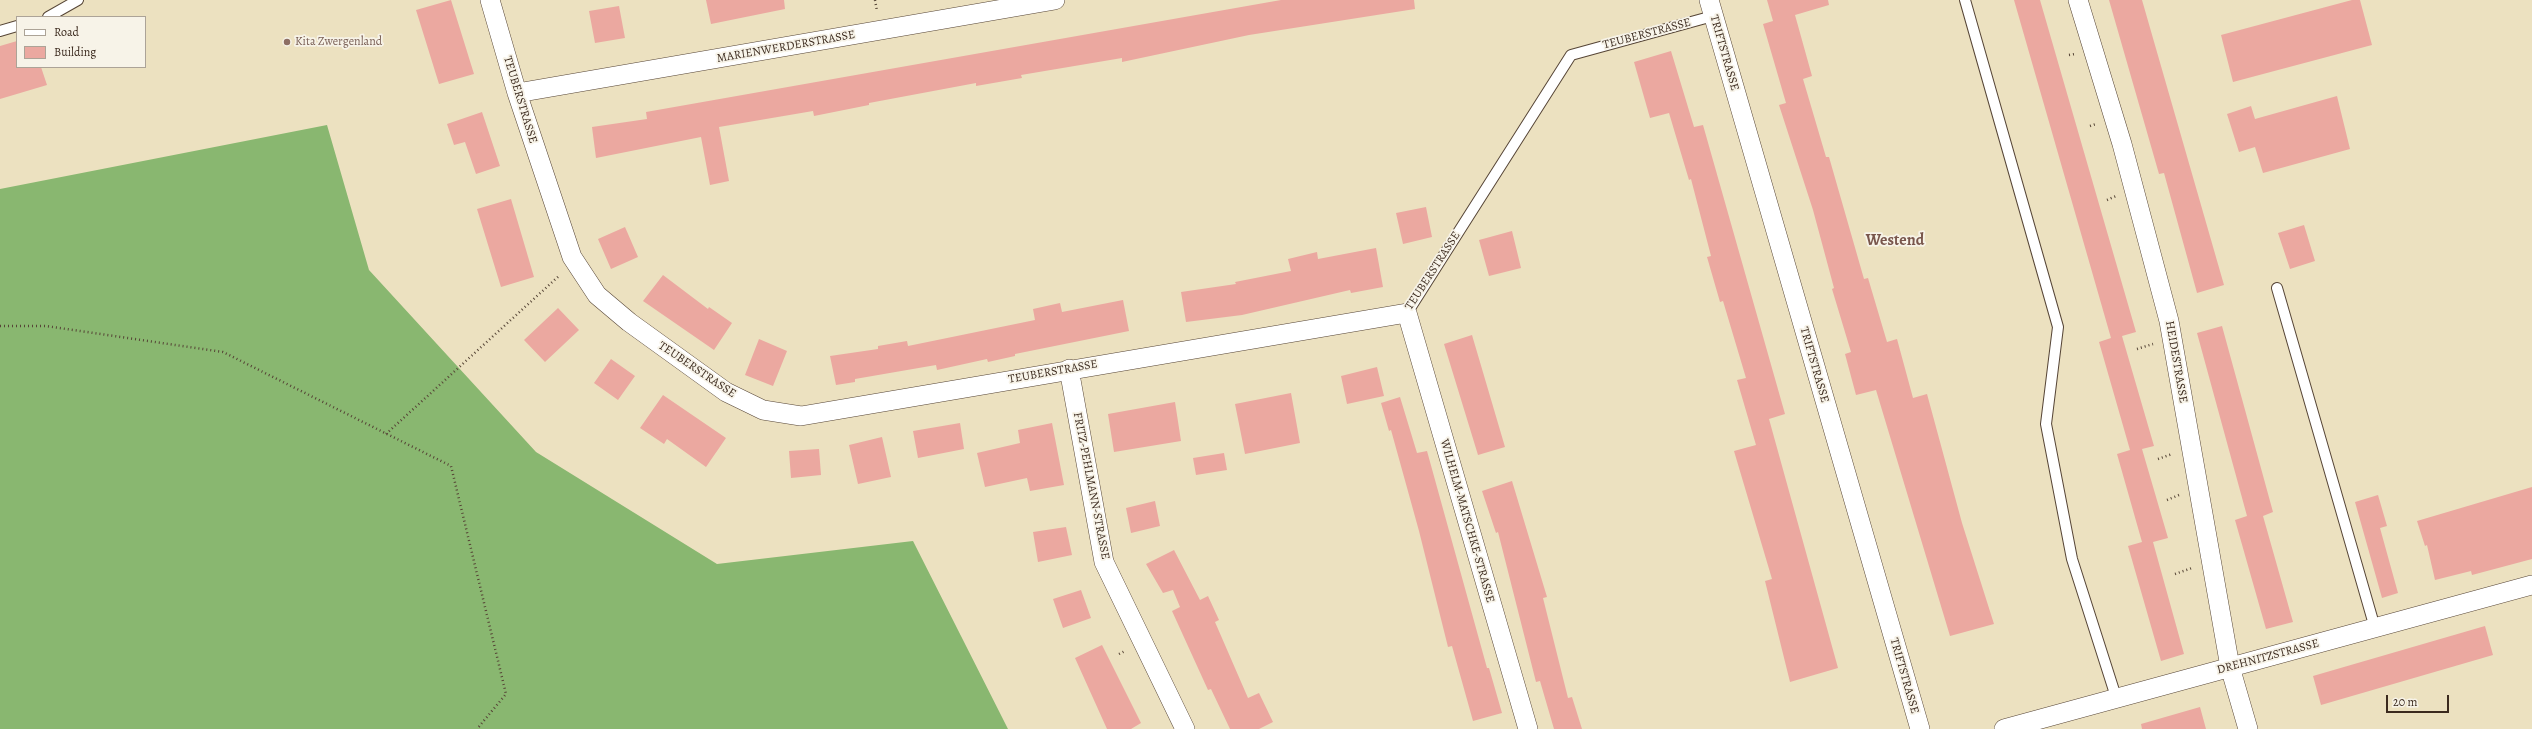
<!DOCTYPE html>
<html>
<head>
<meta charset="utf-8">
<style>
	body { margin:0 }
	#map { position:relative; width:2532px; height:729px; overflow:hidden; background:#ece1c0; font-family:Alegreya,serif }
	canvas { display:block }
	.legend { position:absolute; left:16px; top:16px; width:130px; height:52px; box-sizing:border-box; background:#f7f3e8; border:1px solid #aca397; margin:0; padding:5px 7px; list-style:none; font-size:12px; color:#3b2a1e }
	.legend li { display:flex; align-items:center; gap:8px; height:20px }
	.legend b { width:20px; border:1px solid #aca397 }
	.scale { position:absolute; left:2386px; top:695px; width:63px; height:18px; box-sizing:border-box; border:2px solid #3b2a1e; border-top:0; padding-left:5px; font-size:12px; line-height:14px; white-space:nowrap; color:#3b2a1e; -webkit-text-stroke:3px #f7f3e8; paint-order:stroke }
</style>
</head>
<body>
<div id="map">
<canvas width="2532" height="729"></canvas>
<ul class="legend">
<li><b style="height:5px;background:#fff"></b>Road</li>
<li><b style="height:11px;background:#eba8a0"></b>Building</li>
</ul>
<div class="scale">20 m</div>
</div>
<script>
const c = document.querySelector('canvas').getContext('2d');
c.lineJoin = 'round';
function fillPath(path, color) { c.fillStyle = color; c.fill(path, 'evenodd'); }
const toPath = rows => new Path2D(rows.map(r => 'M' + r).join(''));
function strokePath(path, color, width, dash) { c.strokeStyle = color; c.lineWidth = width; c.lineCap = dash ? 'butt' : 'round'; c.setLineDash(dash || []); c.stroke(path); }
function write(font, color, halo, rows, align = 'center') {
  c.font = font + ' Alegreya,serif'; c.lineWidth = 3.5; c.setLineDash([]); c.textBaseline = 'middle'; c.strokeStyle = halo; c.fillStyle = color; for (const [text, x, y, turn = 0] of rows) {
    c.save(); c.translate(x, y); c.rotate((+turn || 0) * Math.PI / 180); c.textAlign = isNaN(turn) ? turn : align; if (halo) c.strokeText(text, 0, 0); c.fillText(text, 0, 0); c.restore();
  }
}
fillPath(toPath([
	[327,125,369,270,536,452,717,564,913,541,1008,729,0,729,0,189]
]), '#89b770');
fillPath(toPath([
	[451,0,474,74,439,84,416,10],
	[706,0,784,0,785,9,711,24],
	[1281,0,1414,0,1415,9,1249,35,1122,62,1122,58,1021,75,1022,78,976,86,976,83,869,103,869,105,814,116,813,111,719,127,729,181,710,185,701,137,596,158,592,127,647,119,646,112],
	[1767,0,1828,0,1829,5,1795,15,1812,76,1803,79,1826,157,1829,157,1864,279,1868,278,1887,342,1897,339,1913,398,1927,394,1962,523,1994,624,1950,636,1876,390,1856,395,1845,354,1851,352,1832,289,1834,288,1813,210,1779,105,1786,103,1763,24,1773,21],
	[2014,0,2040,0,2136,332,2122,336,2154,446,2142,449,2168,538,2153,542,2184,654,2161,661,2128,546,2142,542,2117,454,2130,450,2099,342,2111,338],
	[2109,0,2142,0,2224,285,2197,293,2164,173,2159,174],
	[2352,0,2360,0,2372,45,2233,82,2221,35],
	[619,6,625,38,595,43,589,11],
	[17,41,17,67,41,67,47,85,0,99,0,46],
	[1671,51,1694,127,1703,125,1785,414,1769,419,1838,668,1790,682,1765,581,1772,579,1734,451,1756,445,1737,380,1746,378,1723,301,1720,302,1707,257,1711,256,1691,179,1689,180,1669,113,1650,118,1634,62],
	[2337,96,2350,149,2263,173,2255,147,2239,152,2227,114,2251,106,2255,119],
	[482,112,500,166,476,174,465,142,454,145,447,124],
	[511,199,534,277,501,287,477,209],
	[1426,207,1432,237,1403,244,1396,213],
	[2304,225,2315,261,2290,269,2278,233],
	[625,227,638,257,611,269,598,239],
	[1512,231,1521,268,1489,276,1479,240],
	[1376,248,1383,287,1351,293,1350,290,1242,315,1186,322,1181,292,1236,284,1235,282,1291,271,1288,259,1317,252,1318,259],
	[663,275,708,309,709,307,732,323,714,350,643,301],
	[1123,300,1129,331,1015,354,1015,356,988,362,987,359,937,370,936,365,855,379,855,382,836,385,830,356,878,349,878,346,907,341,908,346,1035,320,1033,309,1060,303,1062,312],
	[558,308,579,330,545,362,524,340],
	[2222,326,2273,512,2263,516,2293,622,2266,629,2235,520,2247,516,2197,333],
	[1472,335,1505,447,1478,455,1444,344],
	[759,339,787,351,773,386,745,375],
	[611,359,635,376,618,400,594,383],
	[1377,367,1384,396,1347,404,1341,376],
	[1291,393,1300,443,1245,454,1235,404],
	[663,395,726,438,706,467,667,439,664,444,640,428],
	[1400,397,1417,453,1427,451,1487,668,1489,668,1502,713,1473,721,1452,646,1448,647,1419,531,1391,430,1389,431,1381,403],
	[1175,402,1181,441,1114,452,1108,414],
	[960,423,964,449,918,458,913,431],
	[1052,423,1064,485,1030,491,1027,478,985,487,977,453,1020,443,1018,430],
	[882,437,891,477,858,484,849,445],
	[819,449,821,475,791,478,789,451],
	[1224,453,1227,470,1196,475,1193,458],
	[1512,481,1547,597,1543,598,1568,698,1572,697,1582,729,1554,729,1540,681,1536,682,1498,532,1496,533,1482,491],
	[2532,487,2532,559,2472,575,2471,571,2435,580,2427,545,2425,546,2417,521],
	[2378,495,2387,526,2380,528,2398,593,2382,598,2355,502],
	[1155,501,1160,526,1131,533,1126,508],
	[1066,527,1072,555,1038,562,1033,532],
	[1174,550,1200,600,1208,596,1219,620,1215,622,1248,698,1259,693,1273,722,1259,729,1230,729,1211,689,1208,690,1172,611,1180,607,1173,590,1163,593,1146,564],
	[1081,590,1091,618,1063,628,1053,599],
	[2485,626,2493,655,2321,705,2313,676],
	[1102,645,1141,723,1131,729,1107,729,1075,658],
	[2200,707,2206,729,2142,729,2141,724]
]), '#eba8a0');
const lane = toPath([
	[1965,0,2058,327,2046,424,2072,559,2117,700],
	[48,17,78,0],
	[0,31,17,26],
	[2277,288,2375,628],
	[1407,313,1571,55,1713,16]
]);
const street = toPath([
	[490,0,517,93,572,257,597,295,629,322,726,392,763,410,801,416,1407,313,1528,729],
	[1709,0,1920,729],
	[2078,0,2122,144,2169,321,2230,667,2248,729],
	[517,93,1055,0],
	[1069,369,1104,562,1185,729],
	[2004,729,2532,585]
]);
strokePath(lane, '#564536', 12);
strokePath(street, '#564536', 20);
strokePath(toPath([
	[875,0,877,11],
	[2069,55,2075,54],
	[2090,126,2096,124],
	[2107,200,2116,196],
	[0,326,46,326,223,352,451,466,506,694,477,729],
	[2137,349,2153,344],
	[386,434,560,275],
	[2158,459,2172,454],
	[2167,500,2179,495],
	[2175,574,2192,568],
	[1119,654,1125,651]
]), '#564536', 2.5, [1, 3]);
strokePath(lane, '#fff', 10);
strokePath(street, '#fff', 19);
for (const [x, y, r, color] of [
	[287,42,4,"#8d6e63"]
]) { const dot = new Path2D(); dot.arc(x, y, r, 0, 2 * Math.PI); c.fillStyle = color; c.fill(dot); strokePath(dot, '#f7f3e8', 1.5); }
write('12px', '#3b2a1e', '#f7f3e8', [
	["TEUBERSTRASSE",1647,34,-15],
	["MARIENWERDERSTRASSE",786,47,-10],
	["TRIFTSTRASSE",1724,53,74],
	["TEUBERSTRASSE",520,100,73],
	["TEUBERSTRASSE",1433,271,-57],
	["HEIDESTRASSE",2176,362,80],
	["TRIFTSTRASSE",1814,365,74],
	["TEUBERSTRASSE",697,370,34],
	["TEUBERSTRASSE",1053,372,-10],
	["FRITZ-PEHLMANN-STRASSE",1091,486,79],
	["WILHELM-MATSCHKE-STRASSE",1467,521,74],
	["DREHNITZSTRASSE",2268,657,-15],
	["TRIFTSTRASSE",1904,676,74]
]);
write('12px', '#785e54', '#f7f3e8', [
	["Kita Zwergenland",295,42]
], 'left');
write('bold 16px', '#79564c', '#f7f3e8', [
	["Westend",1895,241]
]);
</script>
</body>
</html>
